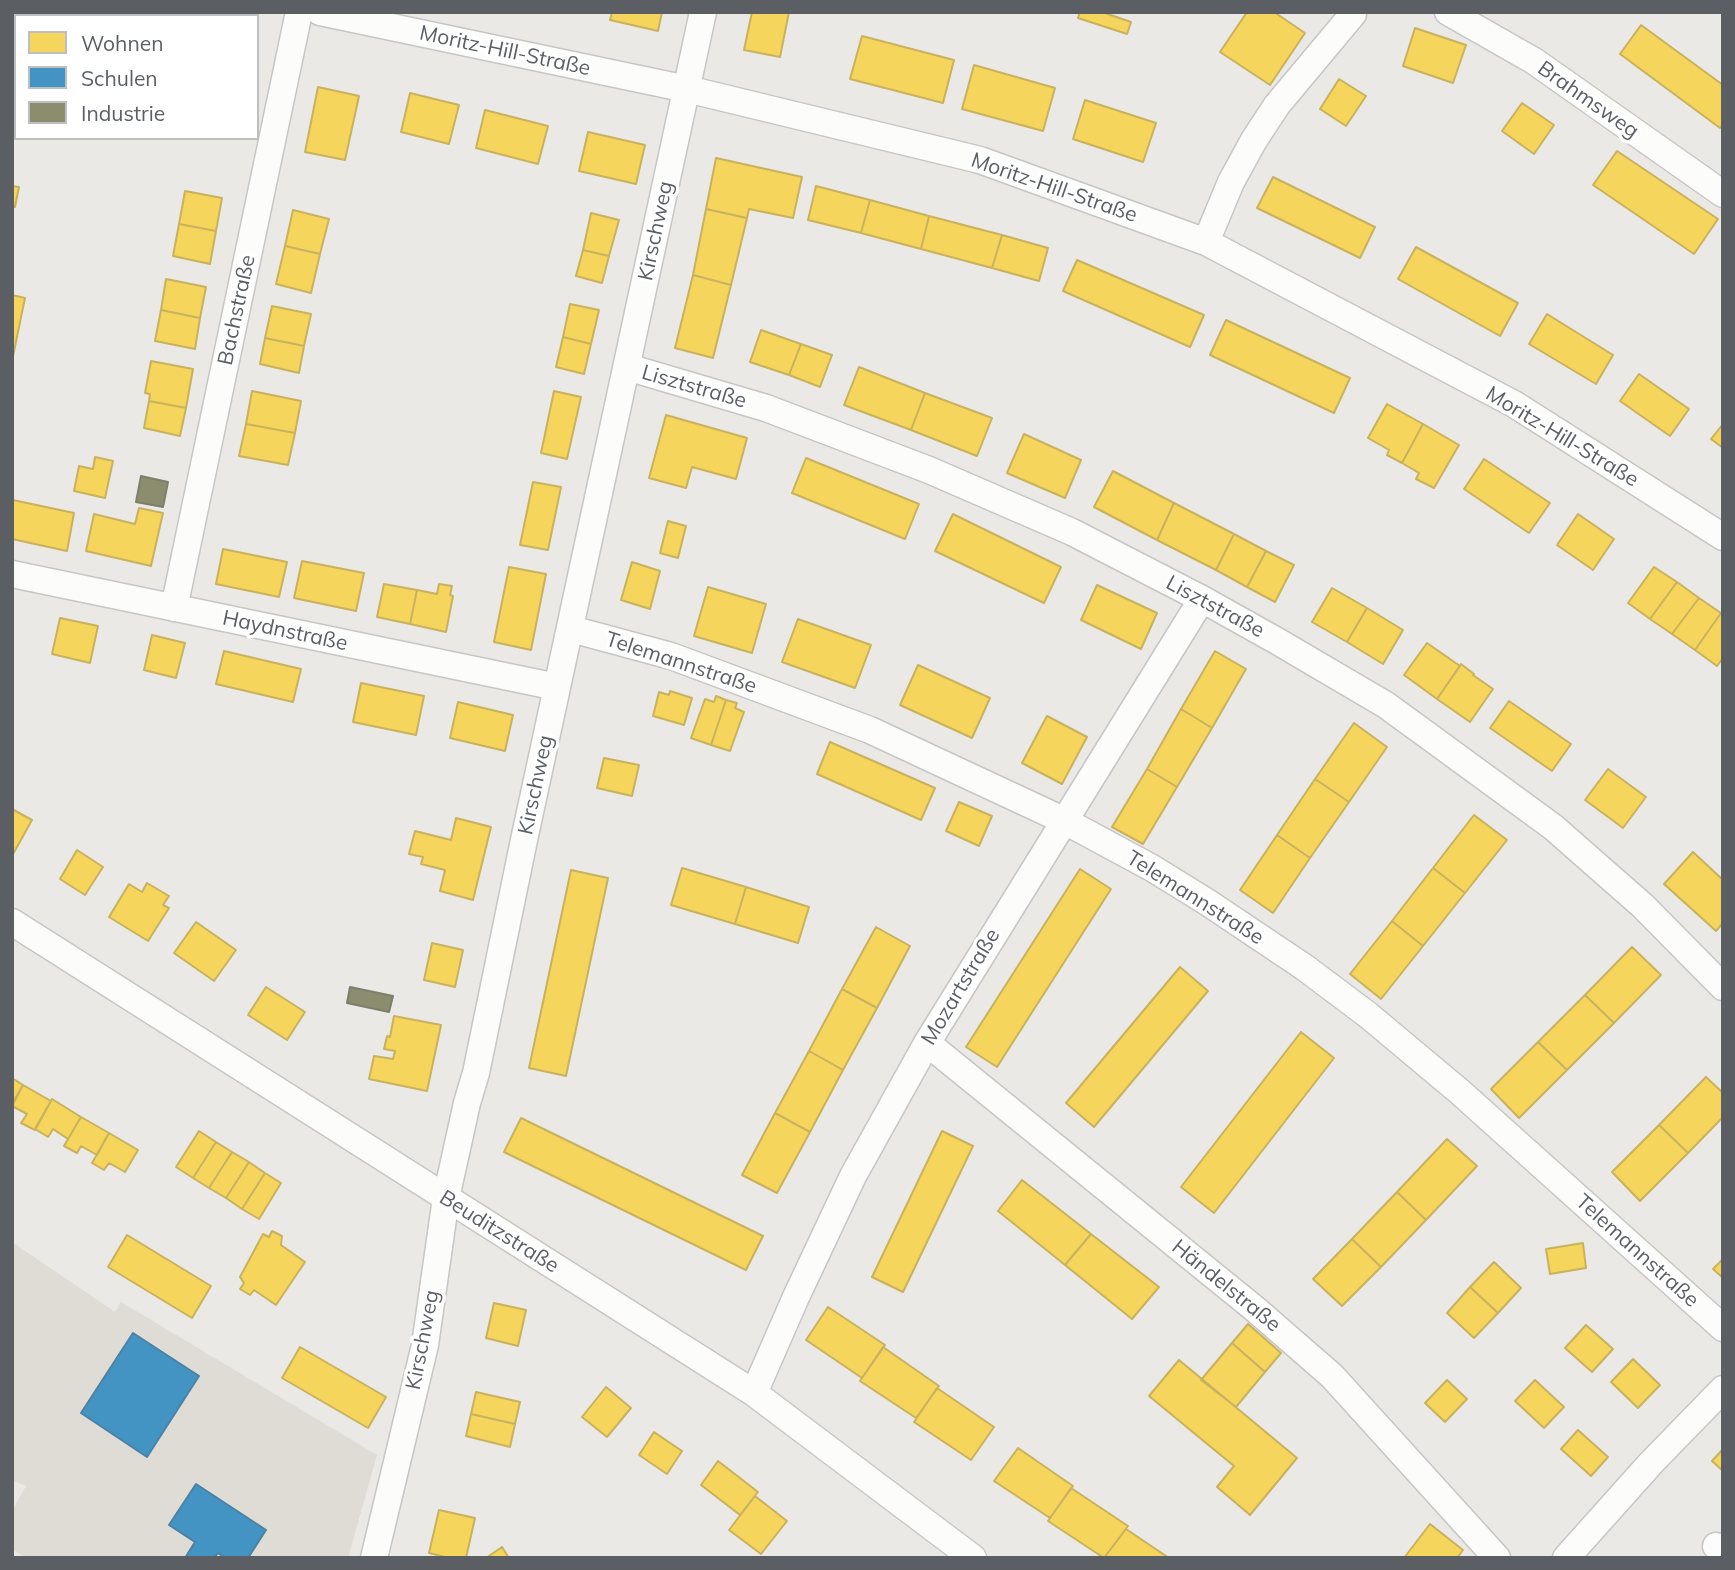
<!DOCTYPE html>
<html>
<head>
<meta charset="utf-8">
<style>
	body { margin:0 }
	#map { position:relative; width:1735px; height:1570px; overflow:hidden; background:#ebe9e5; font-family:Mulish,sans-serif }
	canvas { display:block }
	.frame { position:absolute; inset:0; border:14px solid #5b5f64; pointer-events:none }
	.legend { position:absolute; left:14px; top:14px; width:245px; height:126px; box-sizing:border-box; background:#fff; border:2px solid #bdbfc1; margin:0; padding:9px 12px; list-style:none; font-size:21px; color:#5b5f64 }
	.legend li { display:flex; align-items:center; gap:14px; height:35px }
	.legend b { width:35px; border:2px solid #bdbfc1 }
</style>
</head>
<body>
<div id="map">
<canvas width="1735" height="1570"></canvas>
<div class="frame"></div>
<ul class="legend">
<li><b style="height:19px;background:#f6d55c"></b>Wohnen</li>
<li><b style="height:19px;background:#4393c3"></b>Schulen</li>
<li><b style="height:19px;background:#8c8c6e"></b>Industrie</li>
</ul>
</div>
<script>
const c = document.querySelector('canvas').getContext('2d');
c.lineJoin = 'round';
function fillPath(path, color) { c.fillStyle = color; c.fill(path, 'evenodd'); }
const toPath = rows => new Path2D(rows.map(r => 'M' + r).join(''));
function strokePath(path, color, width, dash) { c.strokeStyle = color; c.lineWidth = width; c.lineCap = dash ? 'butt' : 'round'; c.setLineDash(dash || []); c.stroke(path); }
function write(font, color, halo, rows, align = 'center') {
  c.font = font + ' Mulish,sans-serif'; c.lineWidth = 7; c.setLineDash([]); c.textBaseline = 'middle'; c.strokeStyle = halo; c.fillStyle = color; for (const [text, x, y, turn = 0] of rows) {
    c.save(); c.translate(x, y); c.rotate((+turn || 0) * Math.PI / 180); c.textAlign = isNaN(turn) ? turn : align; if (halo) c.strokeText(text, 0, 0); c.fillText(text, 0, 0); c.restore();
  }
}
fillPath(toPath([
	[12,1242,115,1312,121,1302,377,1455,348,1558,26,1558,12,1549,12,1511,26,1486,12,1480]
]), '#dfdbd5');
const homes = toPath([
	[612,12,662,12,658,31,610,20,612,12],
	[752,12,789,12,780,57,744,50,752,12],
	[1080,12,1102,12,1131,22,1127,34,1078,18,1080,12],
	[1247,12,1274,12,1305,33,1270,85,1220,52,1247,12],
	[12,14,18,16,16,16,16,50,12,49,12,14],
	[1641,25,1723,85,1723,124,1720,128,1620,54,1641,25],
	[1415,28,1466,45,1453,83,1403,66,1415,28],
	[862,36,954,60,943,103,850,79,862,36],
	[974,65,1055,88,1043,131,962,109,974,65],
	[1339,79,1366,96,1346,126,1320,109,1339,79],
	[318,87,359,96,345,160,305,152,318,87],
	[410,93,459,105,449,144,401,132,410,93],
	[1085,100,1156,123,1143,162,1073,139,1085,100],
	[1522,103,1554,125,1534,154,1502,131,1522,103],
	[485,110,548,126,538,164,476,148,485,110],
	[588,132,645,145,636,184,579,171,588,132],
	[1617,151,1718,219,1694,254,1593,185,1617,151],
	[716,158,802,177,793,218,749,209,747,218,706,209,716,158],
	[1273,177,1375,227,1360,258,1257,208,1273,177],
	[12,186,19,187,15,207,12,207,12,186],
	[816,186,870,200,861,233,808,220,816,186],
	[185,191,222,198,216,231,179,224,185,191],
	[870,200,929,216,921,249,861,233,870,200],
	[706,209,747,218,731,285,693,275,706,209],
	[293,210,329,219,320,254,285,246,293,210],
	[591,213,619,220,609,256,583,250,591,213],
	[929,216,1002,235,992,268,921,249,929,216],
	[179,224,216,231,210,264,173,256,179,224],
	[1002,235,1048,248,1039,281,992,268,1002,235],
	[285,246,320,254,311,293,276,284,285,246],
	[1416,247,1518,303,1500,336,1398,279,1416,247],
	[583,250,609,256,602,283,576,276,583,250],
	[1077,260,1204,315,1190,347,1063,291,1077,260],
	[693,275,731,285,713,358,675,348,693,275],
	[166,279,206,287,200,318,161,310,166,279],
	[12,295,25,298,12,361,12,295],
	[570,304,599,310,591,344,563,337,570,304],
	[272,306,311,314,304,346,265,338,272,306],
	[161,310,200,318,195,349,155,341,161,310],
	[1547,314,1613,355,1596,384,1529,344,1547,314],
	[1226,320,1350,378,1334,413,1210,355,1226,320],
	[761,330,801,344,789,375,750,362,761,330],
	[563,337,591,344,584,374,556,367,563,337],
	[265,338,304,346,299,373,260,364,265,338],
	[801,344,832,355,820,387,789,375,801,344],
	[151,361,193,369,186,408,149,401,150,394,145,393,151,361],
	[859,367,925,393,911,430,844,405,859,367],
	[1639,374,1689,409,1670,436,1620,401,1639,374],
	[252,391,301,401,295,433,246,424,252,391],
	[554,391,581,397,567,459,541,453,554,391],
	[925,393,992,418,977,456,911,430,925,393],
	[149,401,186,408,180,436,144,428,149,401],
	[1387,404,1423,424,1402,463,1387,455,1389,450,1368,438,1387,404],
	[666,415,747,438,736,479,692,467,686,488,649,478,666,415],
	[246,424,295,433,288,465,239,456,246,424],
	[1423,424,1459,445,1434,488,1416,479,1419,473,1402,463,1423,424],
	[1723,424,1723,448,1711,439,1723,424],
	[1024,434,1081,460,1065,498,1007,473,1024,434],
	[95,457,113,461,105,498,74,491,79,466,93,469,95,457],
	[806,458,919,504,905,539,792,493,806,458],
	[1484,459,1550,503,1529,533,1464,489,1484,459],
	[1113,471,1174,503,1157,540,1094,507,1113,471],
	[533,482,561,487,548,550,520,545,533,482],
	[13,500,74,513,67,551,12,539,13,500],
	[1174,503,1234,534,1216,570,1157,540,1174,503],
	[139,508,163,513,151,566,86,551,94,514,135,524,139,508],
	[953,514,1061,567,1044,603,935,551,953,514],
	[1578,514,1614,539,1593,570,1557,545,1578,514],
	[668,521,686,526,678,558,660,553,668,521],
	[1234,534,1266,551,1247,587,1216,570,1234,534],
	[223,549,287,562,279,597,216,584,223,549],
	[1266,551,1294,565,1275,602,1247,587,1266,551],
	[302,561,364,573,356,611,294,598,302,561],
	[632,562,660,571,650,609,621,600,632,562],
	[509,567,546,574,531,650,494,642,509,567],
	[1654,567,1677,582,1650,619,1628,603,1654,567],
	[1677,582,1699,598,1672,634,1650,619,1677,582],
	[384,584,417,590,410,624,377,617,384,584],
	[439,584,452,586,450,595,453,596,446,632,410,624,417,590,437,594,439,584],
	[1097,585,1157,613,1141,649,1081,620,1097,585],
	[708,587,766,604,752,653,694,636,708,587],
	[1332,588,1367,608,1347,642,1312,622,1332,588],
	[1699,598,1721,613,1695,650,1672,634,1699,598],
	[1367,608,1403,630,1383,664,1347,642,1367,608],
	[1721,613,1723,614,1723,658,1717,666,1695,650,1721,613],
	[60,618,98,626,90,663,52,654,60,618],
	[798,619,871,645,855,688,782,662,798,619],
	[152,635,185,643,176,678,144,670,152,635],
	[1427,643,1460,666,1437,699,1404,675,1427,643],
	[224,651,301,669,293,702,216,684,224,651],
	[1215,651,1246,669,1212,728,1181,709,1215,651],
	[1461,664,1474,674,1473,675,1493,689,1470,722,1437,699,1461,664],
	[918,665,990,698,972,738,900,705,918,665],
	[361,683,424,696,416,735,353,722,361,683],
	[670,691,692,698,684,725,653,716,659,692,669,695,670,691],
	[716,696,726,700,711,745,691,738,705,699,714,702,716,696],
	[726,700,737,703,735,708,744,712,730,751,711,745,726,700],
	[1509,701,1571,744,1552,771,1490,728,1509,701],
	[458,702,513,715,505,751,450,738,458,702],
	[1181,709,1212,728,1177,787,1147,769,1181,709],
	[1047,716,1087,737,1062,784,1022,763,1047,716],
	[1354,723,1387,747,1349,802,1315,779,1354,723],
	[830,742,935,788,921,820,817,774,830,742],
	[604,758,639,765,632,796,597,788,604,758],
	[1147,769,1177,787,1143,844,1112,827,1147,769],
	[1608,769,1646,797,1623,828,1585,800,1608,769],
	[1315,779,1349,802,1310,858,1277,835,1315,779],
	[959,802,992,816,979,846,946,831,959,802],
	[12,809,32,820,12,856,12,809],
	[1474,815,1507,840,1465,893,1433,868,1474,815],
	[456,818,491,827,473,900,440,891,445,870,421,864,423,857,409,854,415,831,451,840,456,818],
	[1277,835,1310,858,1273,913,1240,890,1277,835],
	[77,850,103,867,85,895,60,879,77,850],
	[1693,852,1723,880,1723,923,1716,931,1664,884,1693,852],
	[682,868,746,887,735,924,671,905,682,868],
	[1433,868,1465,893,1423,946,1392,921,1433,868],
	[1080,869,1111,889,997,1067,966,1047,1080,869],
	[571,870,608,878,566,1076,529,1068,571,870],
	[147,883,169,896,163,905,169,908,148,941,109,917,129,884,142,892,147,883],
	[746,887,809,907,798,943,735,924,746,887],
	[1392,921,1423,946,1381,999,1350,974,1392,921],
	[196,922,236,950,214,981,174,953,196,922],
	[876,927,910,946,877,1008,842,989,876,927],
	[432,943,463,950,455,987,424,980,432,943],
	[1632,947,1661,975,1614,1023,1585,995,1632,947],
	[1180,967,1208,991,1094,1127,1066,1103,1180,967],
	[266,987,305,1012,287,1040,248,1015,266,987],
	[842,989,877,1008,843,1070,809,1051,842,989],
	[1585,995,1614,1023,1567,1070,1538,1042,1585,995],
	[394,1016,441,1025,427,1091,369,1079,374,1056,393,1059,395,1051,384,1049,387,1036,390,1037,394,1016],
	[1301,1032,1334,1058,1214,1213,1181,1187,1301,1032],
	[1538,1042,1567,1070,1519,1118,1491,1089,1538,1042],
	[809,1051,843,1070,810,1132,775,1113,809,1051],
	[1706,1077,1723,1093,1723,1117,1688,1153,1659,1125,1706,1077],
	[12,1078,23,1085,12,1104,12,1078],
	[23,1085,51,1101,35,1130,21,1123,27,1114,12,1106,23,1085],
	[52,1099,81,1117,68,1139,53,1129,48,1137,35,1129,52,1099],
	[775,1113,810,1132,777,1193,742,1175,775,1113],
	[81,1117,109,1133,97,1155,81,1146,77,1153,64,1146,81,1117],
	[521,1118,763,1236,746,1270,504,1152,521,1118],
	[1659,1125,1688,1153,1640,1201,1612,1172,1659,1125],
	[199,1131,216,1142,193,1178,176,1167,199,1131],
	[942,1131,973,1146,903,1292,872,1277,942,1131],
	[109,1133,138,1150,125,1172,109,1163,104,1170,92,1163,109,1133],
	[1447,1139,1477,1166,1426,1220,1397,1192,1447,1139],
	[216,1142,232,1152,209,1188,193,1178,216,1142],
	[232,1152,249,1162,226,1198,209,1188,232,1152],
	[249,1162,265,1173,242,1209,226,1198,249,1162],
	[265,1173,281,1183,259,1219,242,1209,265,1173],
	[1022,1180,1091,1234,1065,1265,998,1211,1022,1180],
	[1397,1192,1426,1220,1381,1267,1352,1239,1397,1192],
	[272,1231,282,1236,281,1245,305,1262,276,1305,254,1290,250,1295,240,1289,244,1283,240,1277,263,1234,269,1237,272,1231],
	[1091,1234,1159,1287,1132,1319,1065,1265,1091,1234],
	[127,1235,211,1286,192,1318,108,1267,127,1235],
	[1352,1239,1381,1267,1342,1306,1313,1279,1352,1239],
	[1583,1243,1586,1268,1550,1274,1546,1249,1583,1243],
	[1723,1259,1723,1278,1713,1269,1723,1259],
	[1494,1262,1521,1288,1498,1313,1470,1287,1494,1262],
	[1470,1287,1498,1313,1474,1338,1447,1313,1470,1287],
	[494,1303,526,1310,518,1346,486,1338,494,1303],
	[828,1307,885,1345,862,1378,806,1340,828,1307],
	[1248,1324,1281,1353,1265,1372,1232,1343,1248,1324],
	[1586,1325,1613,1349,1592,1372,1565,1348,1586,1325],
	[1232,1343,1265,1372,1236,1407,1201,1380,1232,1343],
	[300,1347,386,1397,368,1428,282,1378,300,1347],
	[883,1347,939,1386,916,1418,860,1381,883,1347],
	[1633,1359,1660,1385,1638,1408,1611,1382,1633,1359],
	[1179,1360,1297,1458,1250,1515,1217,1487,1234,1466,1149,1396,1179,1360],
	[1447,1380,1467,1399,1445,1422,1425,1403,1447,1380],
	[1535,1380,1564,1407,1544,1428,1515,1401,1535,1380],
	[606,1387,631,1408,607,1437,582,1417,606,1387],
	[937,1388,994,1427,971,1460,914,1422,937,1388],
	[476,1392,520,1402,515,1424,471,1414,476,1392],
	[471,1414,515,1424,510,1447,466,1436,471,1414],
	[1578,1430,1608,1457,1591,1476,1561,1449,1578,1430],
	[654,1432,682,1451,667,1474,639,1455,654,1432],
	[1018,1448,1073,1486,1050,1518,994,1481,1018,1448],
	[1723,1449,1723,1471,1712,1461,1723,1449],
	[718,1461,758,1492,740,1515,701,1485,718,1461],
	[1071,1488,1128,1526,1104,1558,1048,1521,1071,1488],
	[755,1496,787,1521,761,1554,729,1530,755,1496],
	[439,1510,475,1518,466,1558,449,1558,429,1553,439,1510],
	[1430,1524,1463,1550,1457,1558,1404,1558,1430,1524],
	[1126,1529,1169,1558,1104,1558,1126,1529],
	[502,1547,509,1558,486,1558,502,1547]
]);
fillPath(homes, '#f6d55c');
strokePath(homes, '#c8b25e', 2);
const schools = toPath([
	[133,1333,199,1376,147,1457,81,1413,133,1333],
	[196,1484,266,1530,248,1558,225,1558,218,1553,214,1558,185,1558,195,1542,169,1525,196,1484]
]);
fillPath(schools, '#4393c3');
strokePath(schools, '#4a83a6', 2);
const industry = toPath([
	[141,476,168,482,163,507,136,502,141,476],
	[350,987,393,996,389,1012,347,1003,350,987]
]);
fillPath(industry, '#8c8c6e');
strokePath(industry, '#7d7e6b', 2);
const street = toPath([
	[320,12,687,89,980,160,1206,242,1514,404,1723,537],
	[1448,12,1534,61,1723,194],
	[1206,242,1231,182,1254,140,1277,105,1353,14],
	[627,367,766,408,929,470,1072,532,1202,599,1277,641,1386,705,1553,827,1643,906,1723,987],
	[12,574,557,687],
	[174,608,299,12],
	[571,629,671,656,870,730,1063,820,1152,868,1207,902,1304,967,1368,1015,1460,1092,1723,1328],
	[12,922,754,1393,973,1558],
	[927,1043,1255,1309,1332,1376,1497,1558],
	[754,1393,796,1297,853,1176,927,1043,1202,599],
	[1716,1546,1723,1552],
	[374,1558,425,1345,446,1198,467,1103,476,1073,524,840,703,12],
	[1566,1558,1651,1463,1723,1389]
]);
strokePath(street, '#c6c6c6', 29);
strokePath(street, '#fcfcfb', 26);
write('21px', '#5b5f64', '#fff', [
	["Moritz-Hill-Straße",505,51,12],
	["Brahmsweg",1588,100,35],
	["Moritz-Hill-Straße",1054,188,19],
	["Kirschweg",656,231,-78],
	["Bachstraße",237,310,-78],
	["Lisztstraße",694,387,16],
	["Moritz-Hill-Straße",1562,437,31],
	["Lisztstraße",1215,607,28],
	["Haydnstraße",285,631,12],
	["Telemannstraße",681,663,18],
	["Kirschweg",536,785,-78],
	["Telemannstraße",1195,898,32],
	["Mozartstraße",961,987,-59],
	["Beuditzstraße",499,1232,32],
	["Telemannstraße",1637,1251,42],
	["Händelstraße",1226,1286,39],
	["Kirschweg",423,1340,-79]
]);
</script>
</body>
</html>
